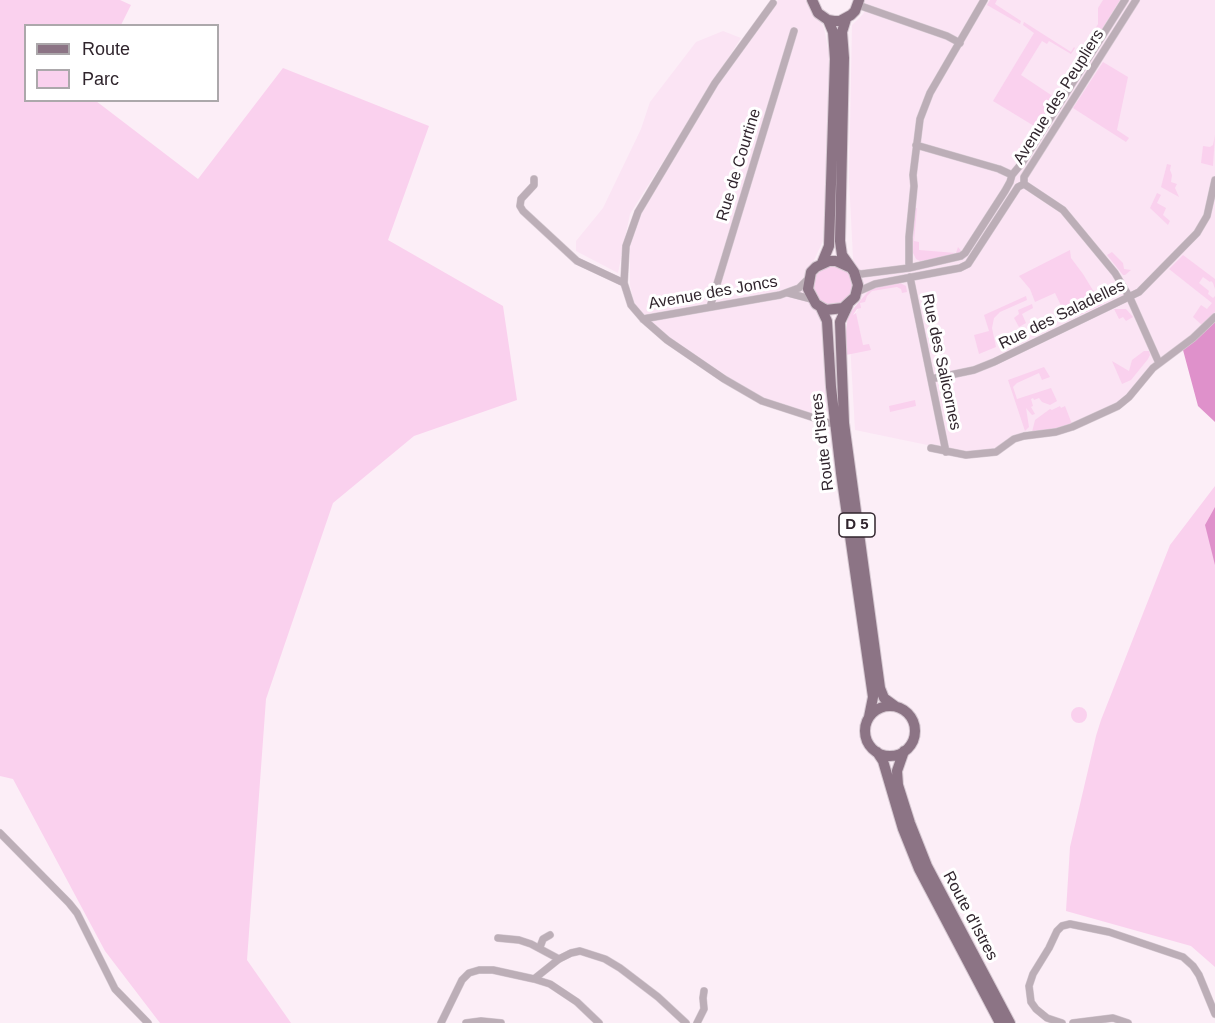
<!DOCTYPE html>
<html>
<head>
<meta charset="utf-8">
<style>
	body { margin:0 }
	#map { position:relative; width:1215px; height:1023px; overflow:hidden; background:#fceef7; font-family:Helvetica,sans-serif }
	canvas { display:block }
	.legend { position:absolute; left:24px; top:24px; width:195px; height:78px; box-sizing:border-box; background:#fff; border:2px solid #aca8ab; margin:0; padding:8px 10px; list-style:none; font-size:18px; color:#30252d }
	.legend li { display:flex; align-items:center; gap:12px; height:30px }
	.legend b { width:30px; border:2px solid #aca8ab }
</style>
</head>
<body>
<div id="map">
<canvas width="1215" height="1023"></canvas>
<ul class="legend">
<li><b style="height:8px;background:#8c7485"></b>Route</li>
<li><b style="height:16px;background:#fad1ee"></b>Parc</li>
</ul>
</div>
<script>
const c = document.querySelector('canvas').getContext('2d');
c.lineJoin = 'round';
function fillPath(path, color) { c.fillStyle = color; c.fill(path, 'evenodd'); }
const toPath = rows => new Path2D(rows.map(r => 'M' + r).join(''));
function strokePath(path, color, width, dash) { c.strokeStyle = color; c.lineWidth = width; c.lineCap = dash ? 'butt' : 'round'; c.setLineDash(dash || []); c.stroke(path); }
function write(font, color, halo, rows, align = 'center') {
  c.font = font + ' Helvetica,sans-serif'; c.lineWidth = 6; c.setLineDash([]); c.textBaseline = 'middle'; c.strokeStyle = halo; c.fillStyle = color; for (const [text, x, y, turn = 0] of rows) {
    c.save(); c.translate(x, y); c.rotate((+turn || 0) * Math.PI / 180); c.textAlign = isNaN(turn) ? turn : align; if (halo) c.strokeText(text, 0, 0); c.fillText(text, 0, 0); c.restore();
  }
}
fillPath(toPath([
	[778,0,811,0,824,28,831,64,823,241,802,286,823,322,829,411,818,417,763,399,680,347,645,318,634,303,630,285,630,245,636,224,646,204,718,84],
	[863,0,1215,0,1215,314,1192,336,1152,364,1127,394,1116,403,1068,427,1034,432,1028,431,1019,434,996,449,966,453,855,430,849,326,858,309,853,258,849,179,852,25,864,13],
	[723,31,741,38,630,214,618,273,576,251,576,241,603,208,641,129,650,102,696,42]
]), '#fbe4f4');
fillPath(toPath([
	[0,0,120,0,131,5,121,25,26,26,26,100,96,101,198,179,283,68,429,126,388,240,503,306,517,400,414,436,333,503,266,699,247,960,291,1023,160,1023,105,951,13,779,0,776],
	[990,0,997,0,995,4,1021,21,1020,24,987,5],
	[1103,0,1120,0,1089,50,1084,47,1098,24,1098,8],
	[1024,22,1071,52,1074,47,1075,48,1071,54,1049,41,1047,44,1042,41,1021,75,1057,99,1039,129,993,101,1034,33,1023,25],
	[1103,62,1128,77,1117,130,1129,138,1126,142,1073,108],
	[1215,135,1213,166,1201,163,1203,146,1210,147,1213,145],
	[1167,164,1171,165,1170,170,1172,175,1171,182,1177,184,1175,188,1179,197,1161,187],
	[1157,193,1161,195,1157,203,1166,208,1163,215,1170,221,1168,225,1150,208],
	[917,208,914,241,919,242,919,250,956,253,958,247,962,252,957,255,920,261,916,259,913,253,914,209],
	[1070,250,1071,258,1083,274,1102,305,1068,320,1055,293,1035,302,1030,289,1019,276],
	[1112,252,1123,263,1124,269,1131,270,1125,275,1123,275,1107,255],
	[1183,255,1215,279,1215,289,1213,283,1211,281,1210,282,1203,277,1199,283,1209,291,1208,294,1213,298,1215,296,1215,312,1202,325,1193,317,1201,305,1207,309,1212,303,1169,269],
	'813 286a20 20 0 1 1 40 0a20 20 0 1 1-40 0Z',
	[898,282,906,286,907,292,902,293,901,289,897,287,872,291,867,296,865,302,860,303,861,308,857,309,853,315,856,313,863,345,869,344,871,350,846,355,845,340,848,315,872,287],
	[1026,296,1027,300,1000,312,994,318,992,328,996,347,979,354,974,335,989,331,984,315],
	[1032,304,1033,308,1022,314,1026,323,1019,327,1014,318,1019,314,1018,310],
	[1114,309,1126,309,1133,317,1126,321,1123,317,1119,319],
	[1144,351,1149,351,1150,355,1148,359,1131,380,1122,384,1112,361,1129,371,1132,360],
	[1044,367,1050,377,1042,380,1039,373,1017,383,1013,387,1017,399,1051,388,1057,401,1050,405,1042,402,1039,398,1034,400,1033,398,1031,399,1033,406,1031,407,1035,414,1032,415,1026,408,1029,427,1025,431,1008,380],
	[915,400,916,406,890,412,889,406],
	[1060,406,1061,408,1065,406,1072,424,1055,430,1032,432,1035,420,1050,409,1052,410],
	[1215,486,1215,967,1191,946,1066,911,1070,847,1096,736,1101,720,1170,545],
	'1071 715a8 8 0 1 1 16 0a8 8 0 1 1-16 0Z'
]), '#fad1ee');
fillPath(toPath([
	[1215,321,1215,422,1198,406,1183,350],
	[1215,507,1215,565,1205,525]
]), '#df91cb');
const minor = toPath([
	[773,3,715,83,638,212,626,246,624,283,631,305,643,319,667,340,724,379,762,401,836,425],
	[858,5,947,36,960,43],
	[916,145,999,169,1012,175],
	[534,179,534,185,521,199,520,206,523,211,577,261,624,283],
	[1024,184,1063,210,1115,273,1130,298,1159,363],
	[1024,184,1024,177,1136,0],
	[909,268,909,237,914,186,913,175,920,119,930,93,984,0],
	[854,272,861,274,909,268,961,256,965,253,1005,191,1010,182,1012,175,1022,163,1125,0],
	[910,277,946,452],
	[857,292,875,284,960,268,968,264,1018,187,1024,184],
	[788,293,811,299],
	[710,307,794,31],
	[643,319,780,295,799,288,809,278],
	[931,379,974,370,994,362,1139,292,1197,233,1207,216,1215,180],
	[931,448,966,455,996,452,1014,439,1024,436,1056,432,1072,427,1118,406,1129,397,1153,368,1193,338,1215,317],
	[0,833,69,903,77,913,115,989,148,1023],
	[498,938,519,940,531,944,559,959],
	[540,947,543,939,550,935],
	[534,979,550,984,577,1002,599,1023],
	[441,1023,462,980,469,973,479,970,493,970,534,979,559,959,571,953,580,951,605,959,620,968,658,997,686,1023],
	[466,1023,481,1021,501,1023],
	[697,1023,704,1009,703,998,704,991],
	[1062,1023,1047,1018,1036,1009,1031,1002,1029,986,1033,974,1049,948,1057,931,1062,926,1070,924,1109,932,1183,957,1193,966,1199,975,1215,1014],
	[1073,1023,1113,1018,1128,1023]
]);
const primary = toPath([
	[812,0,818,13,828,20,834,21,840,21,851,15,855,11,859,0],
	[846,19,842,32,844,58,840,241,842,255,854,272,858,285,855,297,843,308,826,310,816,304,808,289,811,272,816,267,829,261,836,261,849,267],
	[822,263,829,246,835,59,833,32,828,20],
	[848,305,840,322,844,423,880,688,884,698,895,706],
	[821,308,827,321,831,387,841,473,873,697,869,717],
	'865 731a25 25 0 1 1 50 0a25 25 0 1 1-50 0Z',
	[904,751,897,771,898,785,910,823,927,866,1010,1023],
	[877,752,883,761,903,829,919,869,1000,1023]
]);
strokePath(minor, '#d7cad3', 8);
strokePath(primary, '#d7cad3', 12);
strokePath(minor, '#bcaeb7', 7);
strokePath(primary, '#8c7485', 10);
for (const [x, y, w] of [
	[857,525,36]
]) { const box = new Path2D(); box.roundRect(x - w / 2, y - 12, w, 24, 4.5); c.fillStyle = '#fff'; c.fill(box); strokePath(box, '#30252d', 1.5); }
write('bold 15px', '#30252d', null, [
	["D 5",857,525]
]);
write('16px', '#30252d', '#fff', [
	["Avenue des Peupliers",1059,97,-58],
	["Rue de Courtine",739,165,-73],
	["Avenue des Joncs",713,293,-10],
	["Rue des Saladelles",1062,315,-26],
	["Rue des Salicornes",941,362,78],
	["Route d'Istres",823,442,-97],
	["Route d'Istres",970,916,62]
]);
</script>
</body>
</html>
